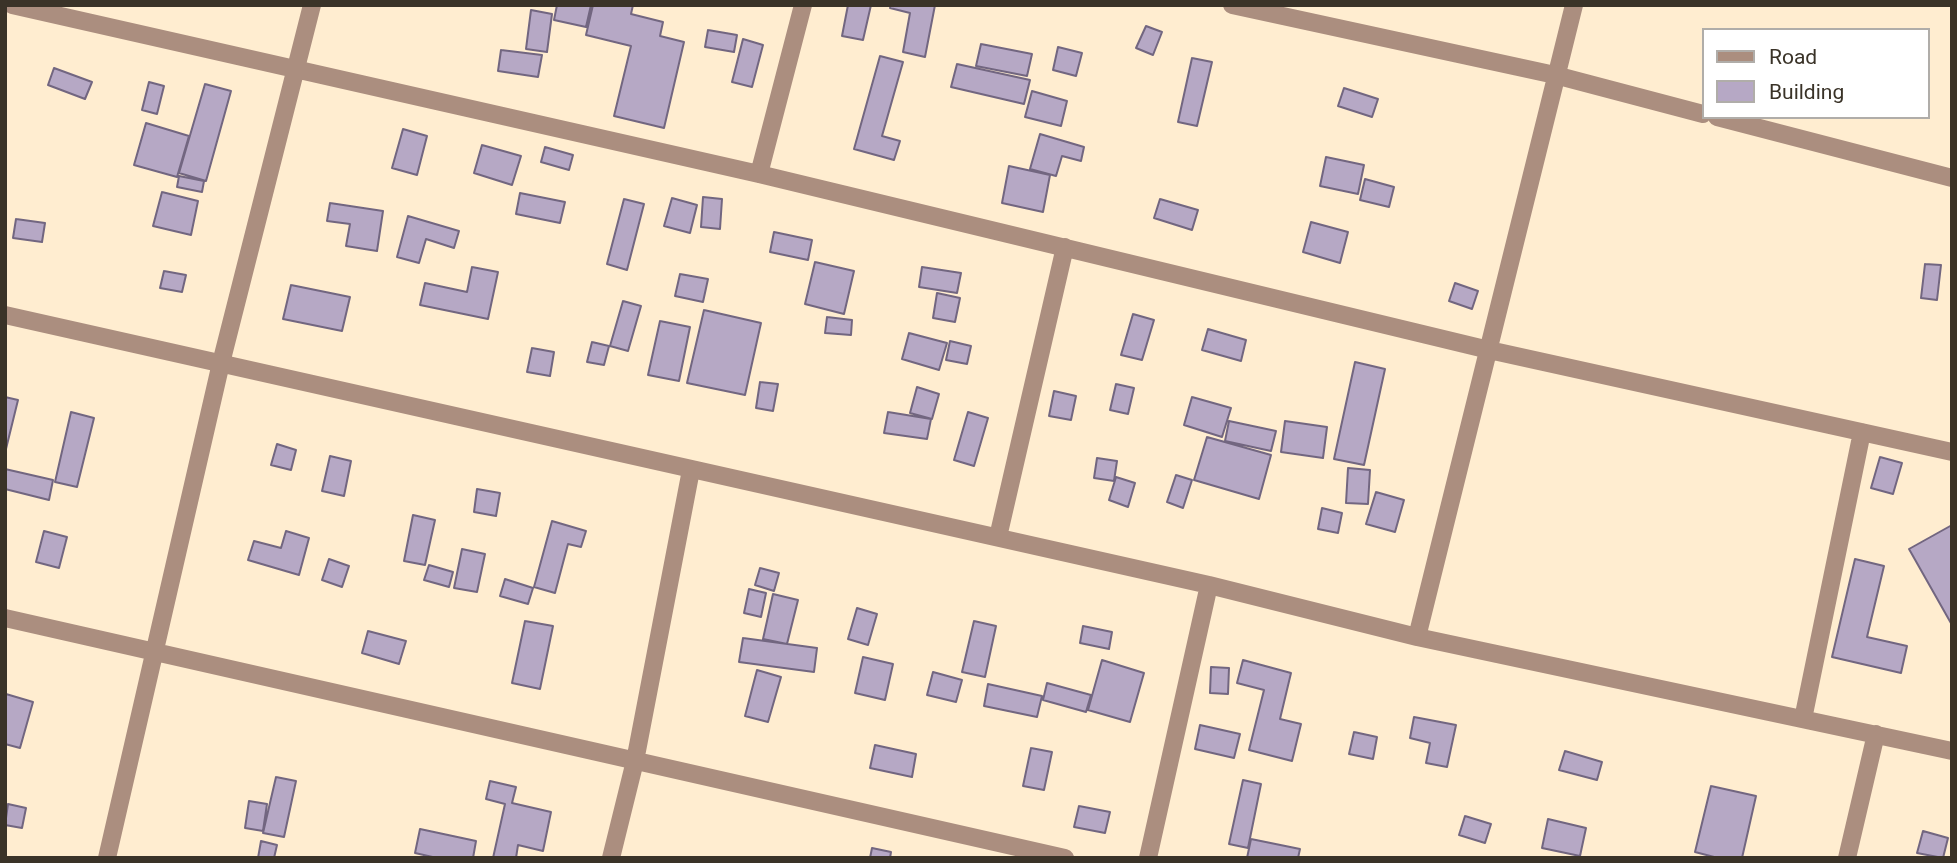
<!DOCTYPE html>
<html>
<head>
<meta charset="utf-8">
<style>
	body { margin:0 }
	#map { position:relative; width:1957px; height:863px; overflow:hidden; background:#ffedd0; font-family:Roboto,sans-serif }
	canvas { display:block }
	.frame { position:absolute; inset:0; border:7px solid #3a3328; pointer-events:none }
	.legend { position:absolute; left:1702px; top:28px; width:228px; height:91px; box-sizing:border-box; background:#fff; border:2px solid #b0ada9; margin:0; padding:9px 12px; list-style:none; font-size:21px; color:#3a3328 }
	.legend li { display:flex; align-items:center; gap:14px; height:35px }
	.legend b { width:35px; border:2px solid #b0ada9 }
</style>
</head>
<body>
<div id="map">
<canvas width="1957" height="863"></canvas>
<div class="frame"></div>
<ul class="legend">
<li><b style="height:9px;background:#ab8e7f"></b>Road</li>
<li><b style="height:19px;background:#b6a8c5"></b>Building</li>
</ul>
</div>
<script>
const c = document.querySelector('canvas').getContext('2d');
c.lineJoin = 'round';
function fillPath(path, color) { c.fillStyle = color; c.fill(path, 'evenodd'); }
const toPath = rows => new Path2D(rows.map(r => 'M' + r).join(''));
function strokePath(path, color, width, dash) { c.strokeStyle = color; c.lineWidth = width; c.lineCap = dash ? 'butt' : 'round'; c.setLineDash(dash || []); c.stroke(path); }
const building = toPath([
	[557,5,591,5,586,27,554,20,557,5],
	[593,5,633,5,631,14,663,22,660,36,684,42,664,128,614,116,631,46,586,35,593,5],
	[848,5,871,5,863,40,842,36,848,5],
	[891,5,935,5,925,57,903,52,910,13,890,8,891,5],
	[531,10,552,14,547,52,526,49,531,10],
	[1146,26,1162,32,1153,55,1136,48,1146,26],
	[708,30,737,35,734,52,705,47,708,30],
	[743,39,763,45,752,87,732,82,743,39],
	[981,44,1032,54,1027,76,976,66,981,44],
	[1058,47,1082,53,1076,76,1053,70,1058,47],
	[501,50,542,55,538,77,498,71,501,50],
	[880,56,903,62,882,136,900,141,894,160,854,149,880,56],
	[1192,58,1212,62,1197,126,1178,122,1192,58],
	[957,64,1030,80,1024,104,951,87,957,64],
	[54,68,92,82,85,99,48,85,54,68],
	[149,82,164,86,157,114,142,110,149,82],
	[205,84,231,91,206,181,179,173,205,84],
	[1344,88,1378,99,1372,117,1338,106,1344,88],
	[1032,91,1067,101,1061,126,1025,117,1032,91],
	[146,123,189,136,177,177,134,165,146,123],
	[403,129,427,136,417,175,392,168,403,129],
	[1040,134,1084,147,1081,161,1062,156,1056,176,1030,169,1040,134],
	[482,145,521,156,512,185,474,173,482,145],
	[545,147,573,155,569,170,541,162,545,147],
	[1326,157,1364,165,1358,194,1320,186,1326,157],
	[1009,166,1050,175,1043,212,1002,203,1009,166],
	[179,176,204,181,202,192,177,187,179,176],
	[1365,179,1394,187,1389,207,1360,200,1365,179],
	[162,192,198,201,191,235,153,226,162,192],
	[520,193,565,202,560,223,516,214,520,193],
	[703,197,722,199,720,229,701,227,703,197],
	[672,198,697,205,690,233,664,226,672,198],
	[624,199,644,204,627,270,607,264,624,199],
	[1160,199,1198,210,1192,230,1154,218,1160,199],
	[330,203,383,211,377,251,346,246,350,224,327,221,330,203],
	[408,216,459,231,454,248,426,239,419,263,397,257,408,216],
	[16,219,45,223,42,242,13,238,16,219],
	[1311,222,1348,232,1340,263,1303,252,1311,222],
	[774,232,812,240,808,260,770,252,774,232],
	[815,262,854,271,844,314,805,304,815,262],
	[1925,264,1941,265,1937,300,1921,298,1925,264],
	[472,267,498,272,488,319,420,305,425,283,467,292,472,267],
	[922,267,961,273,957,293,919,287,922,267],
	[164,271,186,275,182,292,160,288,164,271],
	[680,274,708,279,703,302,675,296,680,274],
	[1455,283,1478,291,1472,309,1449,301,1455,283],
	[291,285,350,297,342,331,283,319,291,285],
	[937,293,960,298,955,322,933,318,937,293],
	[623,301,641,306,628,351,610,346,623,301],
	[704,310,761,323,745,395,687,383,704,310],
	[1133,314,1154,320,1142,360,1121,355,1133,314],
	[827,317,852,320,851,335,825,333,827,317],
	[660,321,690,327,679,381,648,375,660,321],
	[1208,329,1246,340,1241,361,1202,350,1208,329],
	[909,333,947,343,939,370,902,359,909,333],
	[950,341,971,346,967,364,946,360,950,341],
	[592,342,609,346,604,365,587,362,592,342],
	[532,348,554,352,550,376,527,372,532,348],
	[1355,362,1385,369,1364,465,1334,459,1355,362],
	[760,382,778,384,773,411,756,408,760,382],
	[1116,384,1134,388,1128,414,1110,410,1116,384],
	[917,387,939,394,932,419,910,413,917,387],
	[1054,391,1076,396,1071,420,1049,416,1054,391],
	[5,397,18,400,5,453,5,397],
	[1192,397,1231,408,1222,437,1184,425,1192,397],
	[71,412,94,418,77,487,55,482,71,412],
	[888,412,931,419,927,439,884,433,888,412],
	[968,412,988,418,974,466,954,460,968,412],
	[1229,421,1276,431,1271,451,1225,441,1229,421],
	[1285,421,1327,427,1323,458,1281,452,1285,421],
	[1207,437,1271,455,1259,499,1194,480,1207,437],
	[277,444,296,450,291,470,271,465,277,444],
	[330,456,351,461,344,496,322,491,330,456],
	[1880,457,1902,463,1893,494,1871,488,1880,457],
	[1097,458,1117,461,1114,481,1094,478,1097,458],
	[1348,468,1370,470,1368,504,1346,503,1348,468],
	[5,469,53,480,49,500,5,489,5,469],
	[1176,475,1192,480,1183,508,1167,502,1176,475],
	[1116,477,1135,483,1128,507,1109,500,1116,477],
	[477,489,500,493,496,516,474,512,477,489],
	[1376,492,1404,500,1395,532,1366,524,1376,492],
	[1322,508,1342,513,1338,533,1318,529,1322,508],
	[413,515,435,520,425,565,404,561,413,515],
	[552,521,586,531,581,547,568,544,555,593,534,587,552,521],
	[1952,525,1952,625,1909,549,1952,525],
	[44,531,67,537,59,568,36,562,44,531],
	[286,531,309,538,299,575,248,560,254,541,281,548,286,531],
	[462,549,485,554,477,592,454,588,462,549],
	[329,559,349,566,342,587,322,580,329,559],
	[1855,559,1884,566,1867,637,1907,646,1901,673,1832,657,1855,559],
	[429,565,453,572,449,587,424,580,429,565],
	[760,568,779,573,774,591,755,585,760,568],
	[505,579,533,588,528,604,500,596,505,579],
	[749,589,766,593,761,617,744,613,749,589],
	[773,594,798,600,787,644,763,639,773,594],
	[857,608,877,614,868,645,848,639,857,608],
	[525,621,553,626,540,689,512,683,525,621],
	[974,621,996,626,985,677,962,672,974,621],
	[1083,626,1112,632,1109,649,1080,643,1083,626],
	[368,631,406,641,399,664,362,653,368,631],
	[743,638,817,648,814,672,739,662,743,638],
	[863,657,893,664,885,700,855,693,863,657],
	[1102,660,1144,673,1130,722,1088,710,1102,660],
	[1243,660,1291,673,1280,719,1301,724,1292,761,1249,750,1264,690,1237,683,1243,660],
	[1211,667,1229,668,1228,694,1210,693,1211,667],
	[757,670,781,677,768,722,745,716,757,670],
	[933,672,962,680,956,702,927,695,933,672],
	[1047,683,1091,695,1086,712,1043,700,1047,683],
	[988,684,1042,696,1037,717,984,706,988,684],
	[6,694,33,702,20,748,5,744,6,694],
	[1414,717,1456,725,1447,767,1426,763,1430,743,1410,738,1414,717],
	[1200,725,1240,734,1234,758,1195,749,1200,725],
	[1354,732,1377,737,1373,759,1349,754,1354,732],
	[875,745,916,754,912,777,870,768,875,745],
	[1031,748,1052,752,1044,790,1023,786,1031,748],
	[1565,751,1602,762,1597,780,1559,770,1565,751],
	[276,777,296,781,284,837,263,833,276,777],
	[1243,780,1261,784,1248,848,1229,844,1243,780],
	[490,781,516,787,512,803,551,812,543,851,518,845,516,858,493,858,505,804,486,799,490,781],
	[1711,786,1756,796,1742,858,1718,858,1695,852,1711,786],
	[249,801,267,804,263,831,245,828,249,801],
	[8,804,26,808,22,828,5,825,8,804],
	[1079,806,1110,812,1105,833,1074,827,1079,806],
	[1465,816,1491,824,1485,843,1459,835,1465,816],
	[1548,819,1586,828,1580,856,1542,848,1548,819],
	[420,829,476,841,473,858,437,858,415,853,420,829],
	[1923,831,1948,838,1943,858,1917,853,1923,831],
	[1251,839,1300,849,1298,858,1247,858,1251,839],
	[261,841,277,845,274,858,258,858,261,841],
	[872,848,891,852,890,858,870,858,872,848]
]);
fillPath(building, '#b6a8c5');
strokePath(building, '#726680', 2);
strokePath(toPath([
	[12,5,759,174,1489,350,1952,452],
	[1232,5,1555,75,1703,114],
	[1717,117,1952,178],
	[759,174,803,5],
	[5,315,1209,585,1417,637,1952,751],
	[998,537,1065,247],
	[5,618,1065,858],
	[1417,637,1574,5],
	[1803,719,1862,432],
	[107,858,221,363,312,5],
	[611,858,635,761,691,470],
	[1148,858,1209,585],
	[1847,858,1876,734]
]), '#ab8e7f', 18);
</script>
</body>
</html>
